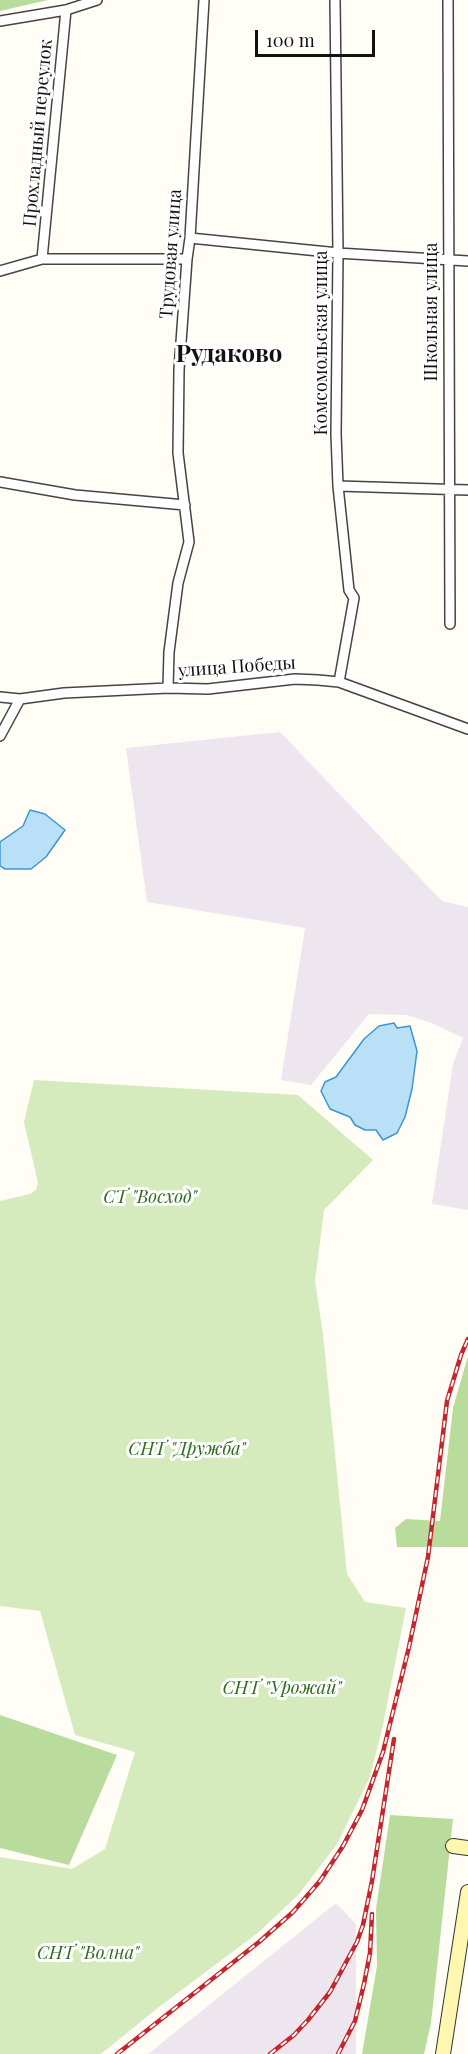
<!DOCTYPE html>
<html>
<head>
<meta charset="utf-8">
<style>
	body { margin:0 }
	#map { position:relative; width:468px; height:2054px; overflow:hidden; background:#fffdf5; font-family:"Playfair Display",serif }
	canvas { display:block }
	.scale { position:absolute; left:255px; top:30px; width:120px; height:27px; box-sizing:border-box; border:3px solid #111; border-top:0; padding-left:8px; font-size:18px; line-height:21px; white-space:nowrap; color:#111; -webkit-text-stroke:4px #fff; paint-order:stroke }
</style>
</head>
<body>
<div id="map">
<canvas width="468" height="2054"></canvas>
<div class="scale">100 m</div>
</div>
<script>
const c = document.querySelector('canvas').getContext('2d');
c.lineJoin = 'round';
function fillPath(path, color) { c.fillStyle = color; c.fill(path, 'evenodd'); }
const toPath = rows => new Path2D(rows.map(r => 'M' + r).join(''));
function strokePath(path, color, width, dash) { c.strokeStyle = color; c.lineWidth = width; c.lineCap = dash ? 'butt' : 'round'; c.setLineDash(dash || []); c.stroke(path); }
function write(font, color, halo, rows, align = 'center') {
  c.font = font + ' "Playfair Display",serif'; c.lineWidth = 6; c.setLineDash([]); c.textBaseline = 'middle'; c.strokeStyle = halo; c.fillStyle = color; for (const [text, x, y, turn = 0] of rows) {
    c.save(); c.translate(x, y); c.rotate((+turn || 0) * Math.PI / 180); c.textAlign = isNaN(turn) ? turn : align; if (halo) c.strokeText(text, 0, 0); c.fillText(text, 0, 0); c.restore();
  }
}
fillPath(toPath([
	[280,732,442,901,468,907,468,1210,432,1204,453,1064,463,1038,432,1023,406,1015,369,1014,311,1085,281,1080,305,928,147,902,126,748],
	[336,1903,356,1924,356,2054,148,2054]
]), '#eee6ef');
fillPath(toPath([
	[34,1080,298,1095,373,1160,324,1210,315,1281,323,1334,347,1574,365,1602,406,1608,383,1725,370,1777,337,1844,299,1894,259,1932,159,2007,101,2054,0,2054,0,1857,72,1869,105,1849,135,1752,75,1735,40,1611,0,1606,0,1201,30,1194,36,1190,38,1183,24,1122]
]), '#d5ebbd');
fillPath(toPath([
	[0,0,48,0,0,11],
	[468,1356,468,1547,397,1547,395,1528,406,1519,440,1521,453,1408],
	[0,1715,117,1755,69,1865,0,1848],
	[390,1815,453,1819,431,2023,424,2054,362,2054,377,1966,376,1909]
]), '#b9dc9c');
const water = toPath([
	[30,810,45,814,65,830,46,857,31,869,5,869,0,866,0,842,23,826,30,810],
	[394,1023,397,1028,410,1026,417,1051,412,1089,405,1117,397,1133,383,1140,376,1130,365,1130,355,1125,350,1117,330,1109,321,1091,325,1082,336,1077,364,1039,379,1026,394,1023]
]);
fillPath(water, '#b9e0f7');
strokePath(water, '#3f96cf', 1.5);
const street = toPath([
	[335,0,338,253,336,434,338,486,349,590,354,598,339,682],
	[448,0,450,624],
	[0,21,66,10,97,0],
	[190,238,338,253,468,261],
	[42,259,66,10],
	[0,271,42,259,187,259],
	[0,482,75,495,185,505],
	[338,486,468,490],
	[168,688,169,652,178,583,189,542,178,453,179,370,187,259,190,238,204,0],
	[0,697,20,699,64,693,168,688,208,689,295,679,318,680,339,682,468,729],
	[0,736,20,699]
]);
const secondary = toPath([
	[453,1846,468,1848],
	[443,2054,468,1892]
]);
strokePath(street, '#444', 12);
strokePath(secondary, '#333', 16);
strokePath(street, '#fff', 9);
strokePath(secondary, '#fff6b0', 14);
const rail = toPath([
	[117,2054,259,1942,293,1912,320,1881,343,1846,362,1810,383,1752,409,1647,428,1557,447,1401,461,1355,468,1339],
	[270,2054,294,2035,308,2020,330,1992,357,1942,363,1925,372,1881,394,1739],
	[338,2054,355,2021,364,1984,370,1953,372,1914]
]);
strokePath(rail, '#c4262e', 4.5);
strokePath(rail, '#fff', 2, [7]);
write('18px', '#111', '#fff', [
	["Прохладный переулок",38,133,-85],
	["Трудовая улица",171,254,-86],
	["Школьная улица",431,312,-90],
	["Комсомольская улица",321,343,-90],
	["улица Победы",237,667,-4]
]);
write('italic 18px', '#2f6b1f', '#fff', [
	["СТ \"Восход\"",150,1197],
	["СНТ \"Дружба\"",187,1449],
	["СНТ \"Урожай\"",282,1688],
	["СНТ \"Волна\"",88,1953]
]);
write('bold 24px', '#111', '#fff', [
	["Рудаково",229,355]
]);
</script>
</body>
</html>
